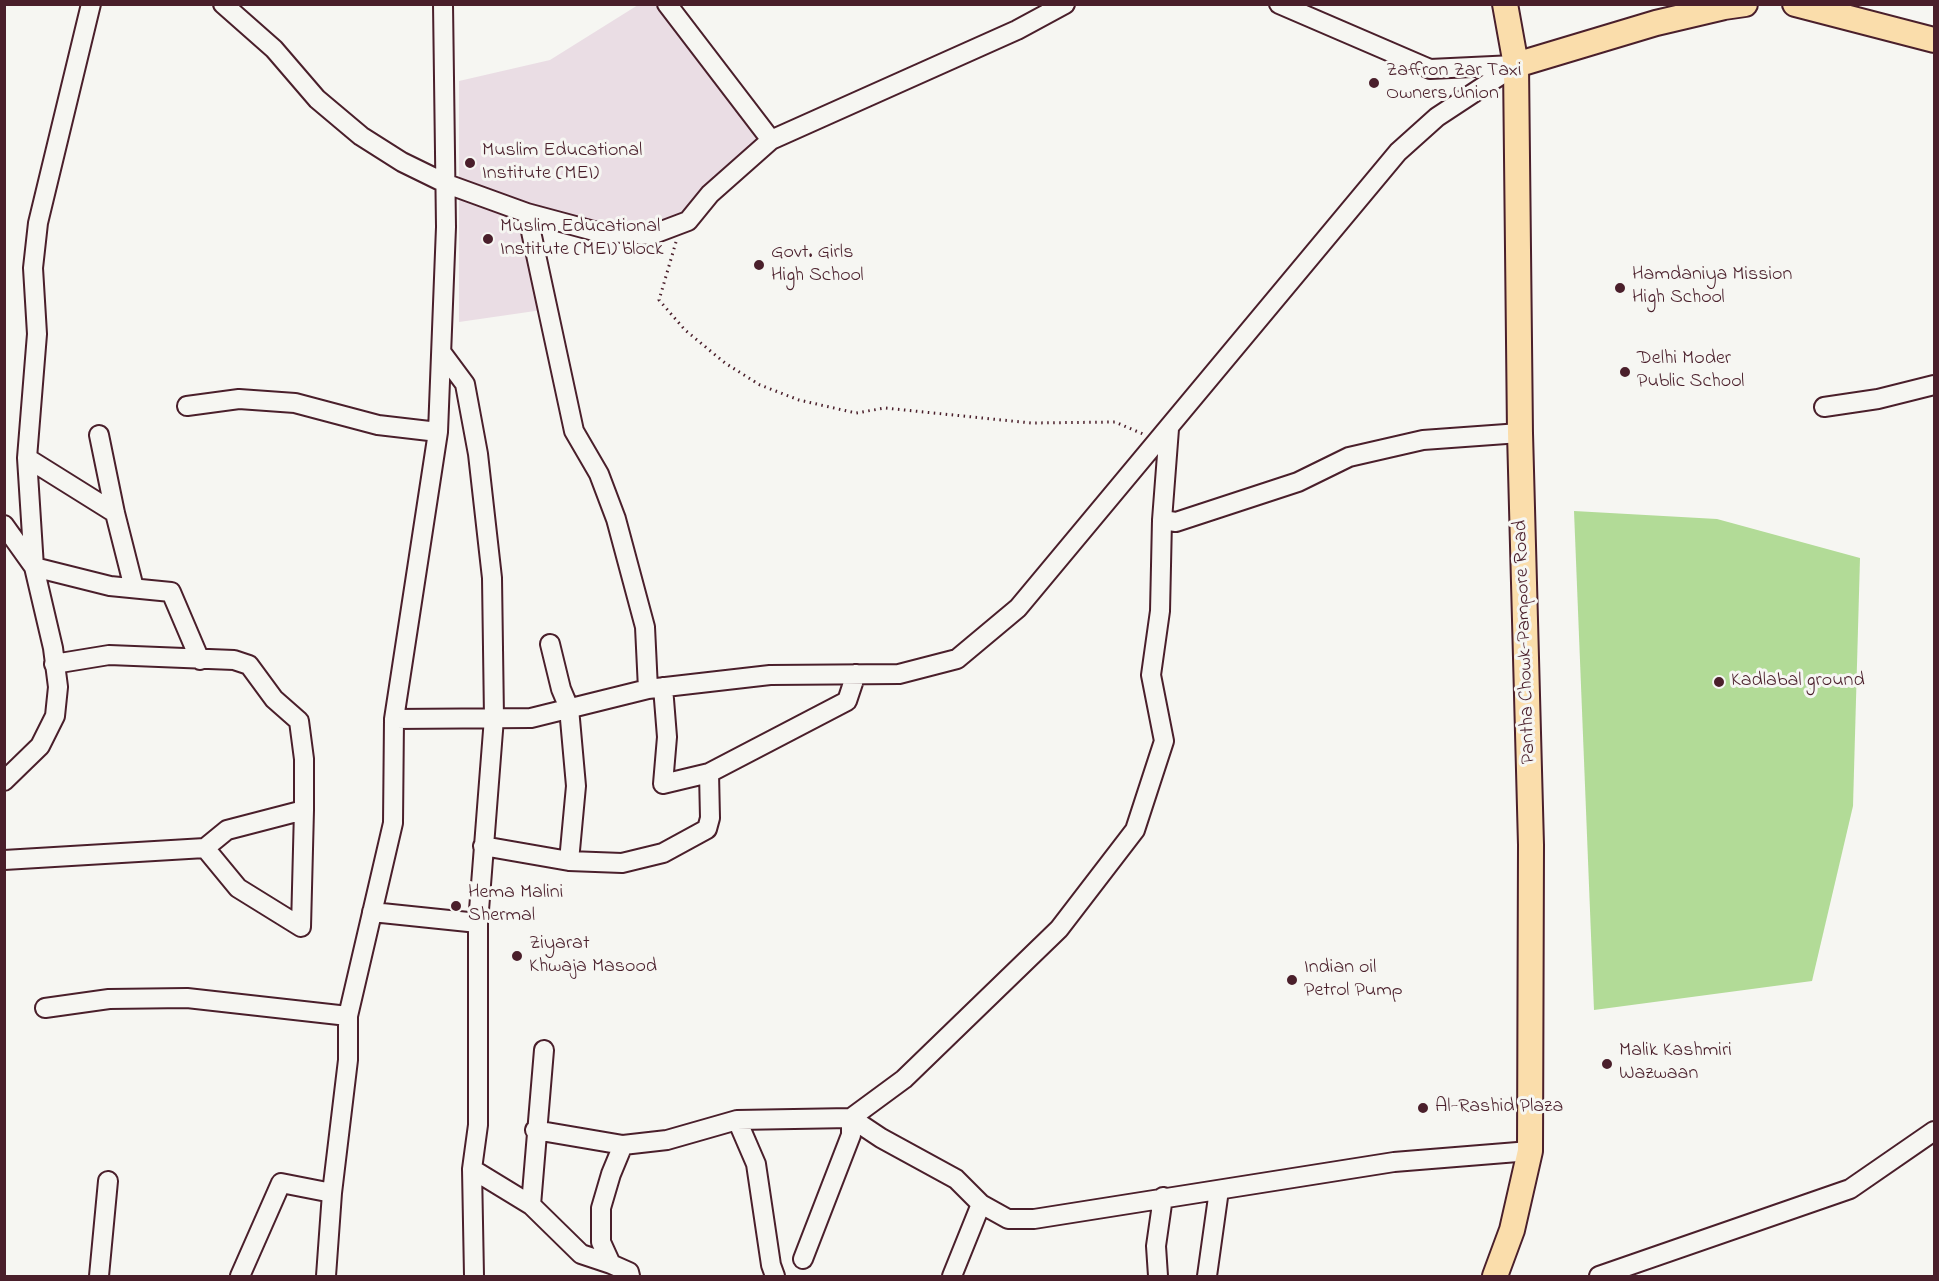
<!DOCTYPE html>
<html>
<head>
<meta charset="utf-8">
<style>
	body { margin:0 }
	#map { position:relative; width:1939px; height:1281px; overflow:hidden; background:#f6f6f2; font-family:"Indie Flower",sans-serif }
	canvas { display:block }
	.frame { position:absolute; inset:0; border:6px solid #4a1f2b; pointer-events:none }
</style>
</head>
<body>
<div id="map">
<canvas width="1939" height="1281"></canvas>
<div class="frame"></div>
</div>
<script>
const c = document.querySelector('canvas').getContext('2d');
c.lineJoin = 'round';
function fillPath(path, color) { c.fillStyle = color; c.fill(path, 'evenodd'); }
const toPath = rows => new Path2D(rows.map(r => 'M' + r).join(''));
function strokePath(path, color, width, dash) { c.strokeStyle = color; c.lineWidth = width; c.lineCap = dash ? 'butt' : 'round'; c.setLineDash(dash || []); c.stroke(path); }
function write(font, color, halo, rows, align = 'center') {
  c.font = font + ' "Indie Flower",sans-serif'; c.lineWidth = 6; c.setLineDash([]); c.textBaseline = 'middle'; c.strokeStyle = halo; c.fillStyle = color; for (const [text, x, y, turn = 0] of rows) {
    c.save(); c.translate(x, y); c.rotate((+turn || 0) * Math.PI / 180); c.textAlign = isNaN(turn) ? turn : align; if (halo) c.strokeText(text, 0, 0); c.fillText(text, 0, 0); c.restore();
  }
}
fillPath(toPath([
	[638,5,667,5,771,140,688,221,651,235,527,213,549,309,459,322,459,81,550,60]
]), '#eadde4');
fillPath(toPath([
	[1574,511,1717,519,1860,558,1853,806,1812,981,1594,1010]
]), '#b2db97');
const minor = toPath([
	[223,4,274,49,317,99,361,136,402,162,447,184,527,213,594,231,651,235,688,221,710,194,771,140,1017,30,1065,4],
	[667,4,771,140],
	[1279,4,1430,69,1514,65],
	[527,213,574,431,599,474,616,519,645,627,648,689],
	[442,353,465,384,478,454,492,578,494,718,478,923,478,1125,472,1169,474,1276],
	[187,406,239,399,295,403,378,425,438,432],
	[1824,407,1878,399,1934,385],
	[1169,429,1162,520,1176,522,1298,482,1349,457,1423,440,1520,433],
	[99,435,115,513,134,588],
	[27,458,115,513],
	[4,525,34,567,110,586,171,592,200,660],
	[550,644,561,689,569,708,576,786,569,861],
	[54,664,109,655,234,660,249,665,274,699,299,721,304,759,304,810,301,927,238,888,205,848,227,830,304,810],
	[663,687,667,737,663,784,709,773,847,701,856,674],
	[394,719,531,718,648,689,770,675,899,674,957,659,1018,608,1398,152,1437,117,1516,65],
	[4,781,40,746,55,716,58,687,53,648,34,567,27,458,37,334,33,268,38,223,91,4],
	[483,846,569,861,622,863,663,853,707,829,710,818,709,773],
	[4,860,205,848],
	[372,912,478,923],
	[45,1008,109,999,187,998,348,1016],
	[737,1120,756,1164,771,1265,775,1276],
	[535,1130,623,1145],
	[472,1169,531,1205,581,1254,611,1264],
	[531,1205,544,1050],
	[803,1259,851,1135,851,1118,904,1079,1059,929,1135,830,1164,741,1151,675,1160,611,1162,520],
	[99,1276,108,1181],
	[240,1276,281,1183,332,1193],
	[326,1276,332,1193,348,1060,348,1016,393,823,394,719,438,432,446,227,443,4],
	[630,1276,629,1272,611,1264,601,1242,601,1208,611,1174,623,1145,667,1140,737,1120,851,1118,881,1138,956,1179,981,1204,1008,1219,1034,1219,1394,1162,1530,1151],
	[952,1276,981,1204],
	[1158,1276,1156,1246,1163,1197],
	[1207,1276,1219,1190],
	[1599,1276,1850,1189,1934,1131]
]);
const major = toPath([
	[1795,4,1934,40],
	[1516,65,1656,23,1724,7,1745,4],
	[1495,1276,1512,1230,1530,1151,1531,845,1520,433,1516,65,1505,4]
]);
strokePath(minor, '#4a1f2b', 22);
strokePath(major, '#4a1f2b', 28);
strokePath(toPath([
	[676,242,659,300,685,330,725,363,760,385,799,400,856,413,885,408,1031,423,1115,422,1143,434]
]), '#4a1f2b', 3, [1.5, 4.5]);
strokePath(minor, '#f6f6f2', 18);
strokePath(major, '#faddab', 24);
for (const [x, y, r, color] of [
	[1374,83,6,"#4a1f2b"],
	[470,163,6,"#4a1f2b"],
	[488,239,6,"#4a1f2b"],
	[759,265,6,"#4a1f2b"],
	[1620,288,6,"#4a1f2b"],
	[1625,372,6,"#4a1f2b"],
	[1719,682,6,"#4a1f2b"],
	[456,906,6,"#4a1f2b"],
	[517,956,6,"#4a1f2b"],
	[1292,980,6,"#4a1f2b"],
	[1607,1064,6,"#4a1f2b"],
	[1423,1108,6,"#4a1f2b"]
]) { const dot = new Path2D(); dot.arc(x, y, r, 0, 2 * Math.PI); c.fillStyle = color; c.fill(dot); strokePath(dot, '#f6f6f2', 2); }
write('20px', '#4a1f2b', '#f6f6f2', [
	["Zaffron Zar Taxi",1386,72],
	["Owners Union",1386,95],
	["Muslim Educational",482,152],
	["Institute (MEI)",482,175],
	["Muslim Educational",500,228],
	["Institute (MEI) block",500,251],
	["Govt. Girls",771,254],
	["High School",771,277],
	["Hamdaniya Mission",1632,276],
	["High School",1632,299],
	["Delhi Moder",1637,360],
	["Public School",1637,383],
	["Kadlabal ground",1731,682],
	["Hema Malini",468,894],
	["Shermal",468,917],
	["Ziyarat",529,945],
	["Khwaja Masood",529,968],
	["Indian oil",1304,969],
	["Petrol Pump",1304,992],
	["Malik Kashmiri",1619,1052],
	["Wazwaan",1619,1075],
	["Al-Rashid Plaza",1435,1108]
], 'left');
write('20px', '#4a1f2b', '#f6f6f2', [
	["Pantha Chowk-Pampore Road",1526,642,-92]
]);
</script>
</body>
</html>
